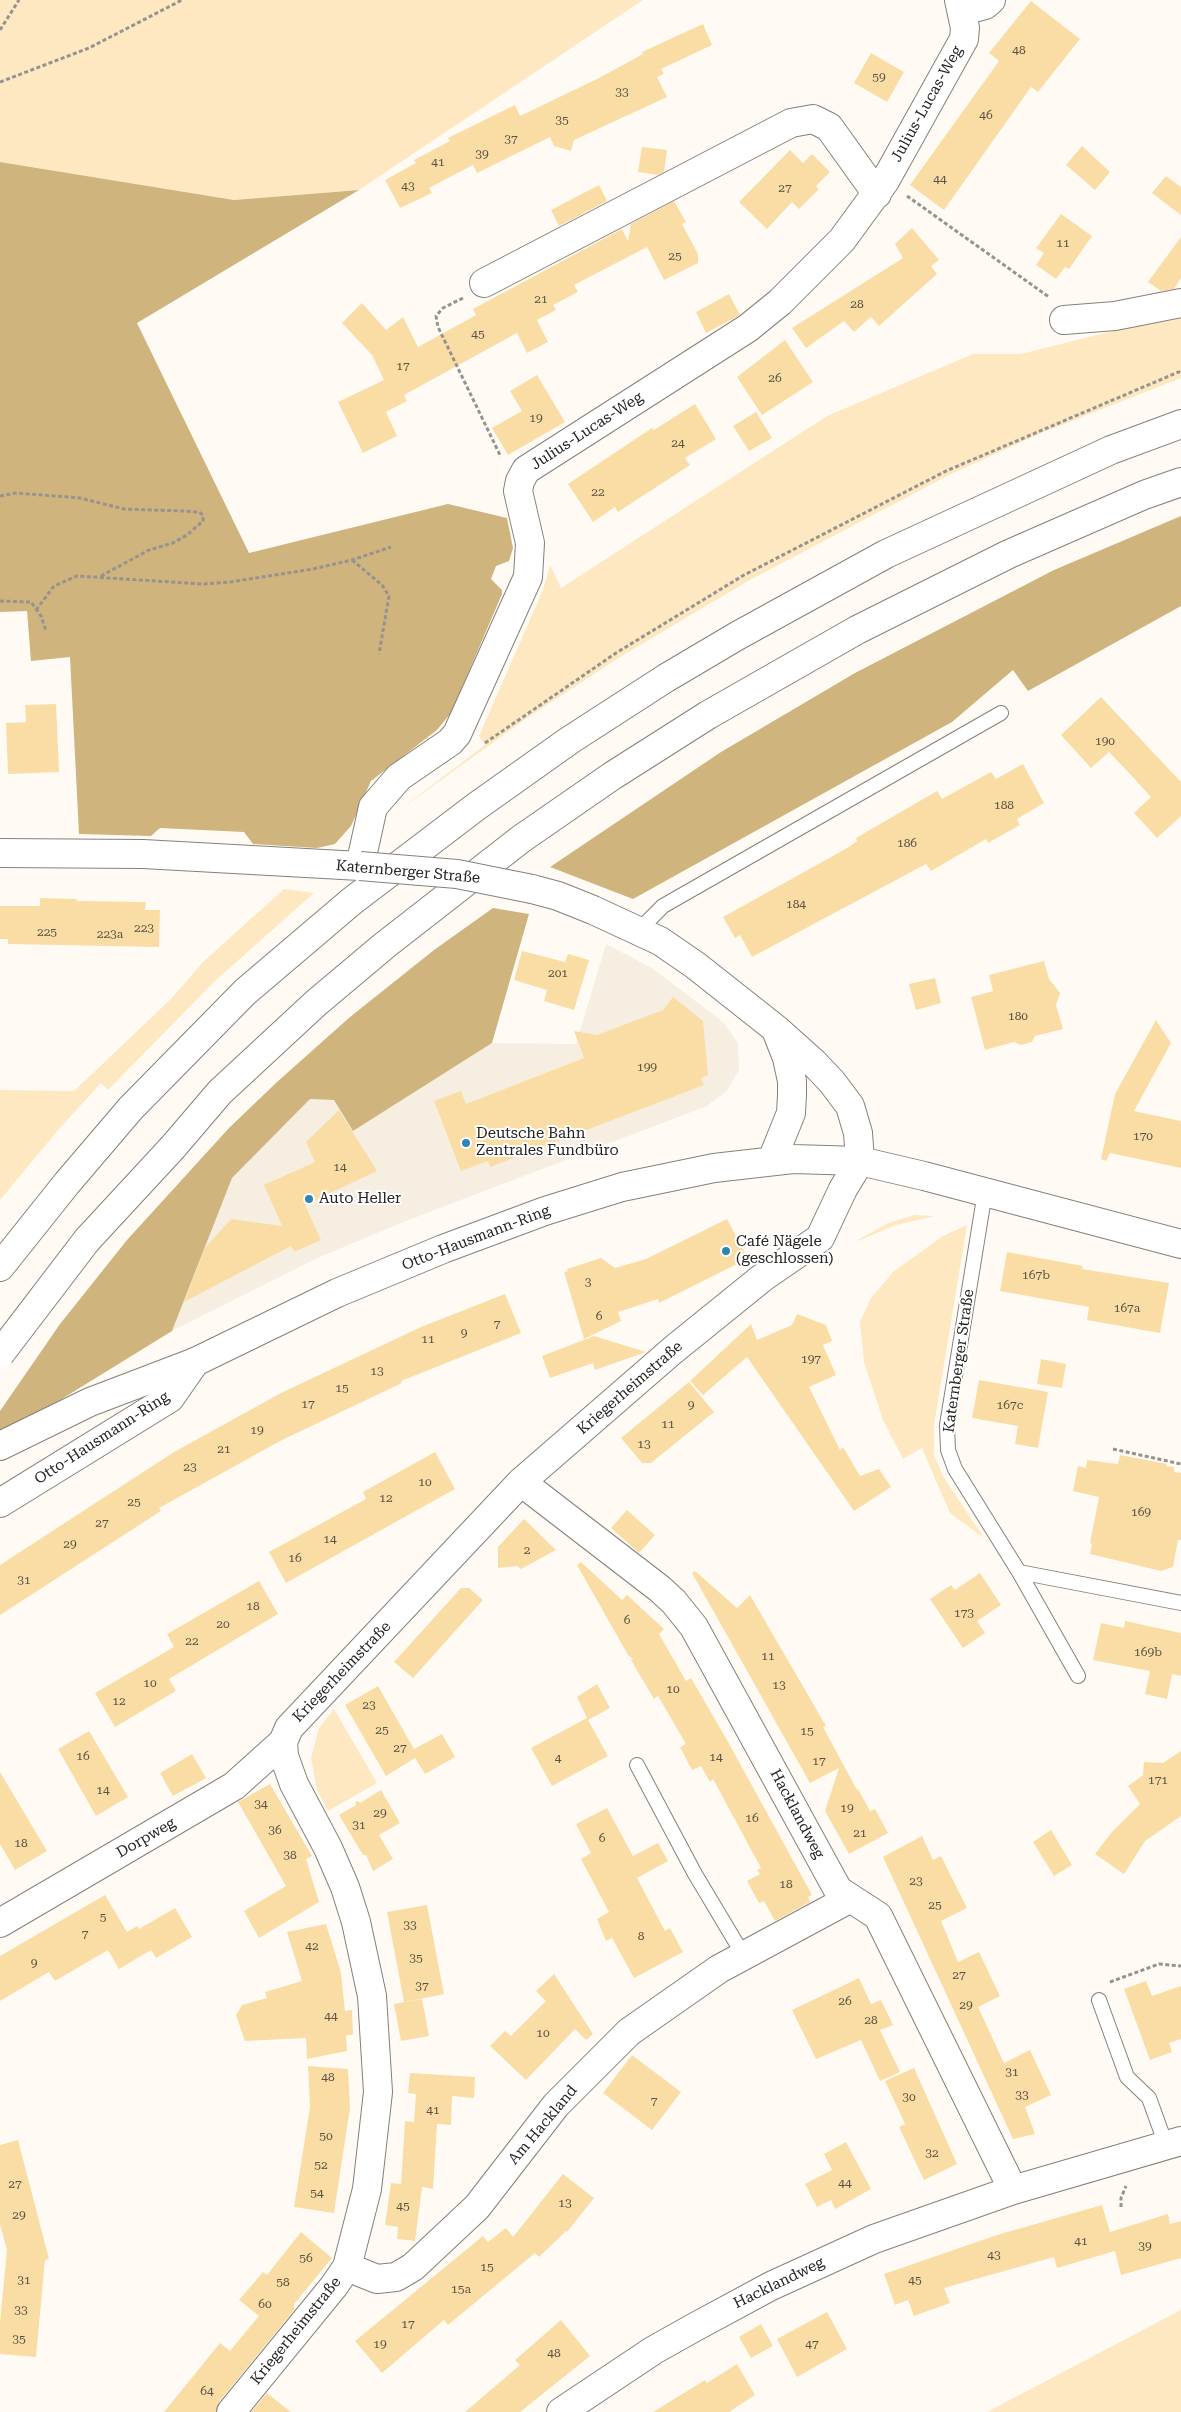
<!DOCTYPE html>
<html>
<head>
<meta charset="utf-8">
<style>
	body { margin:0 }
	canvas { display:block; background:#fffbf4 }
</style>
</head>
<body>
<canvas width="1181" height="2412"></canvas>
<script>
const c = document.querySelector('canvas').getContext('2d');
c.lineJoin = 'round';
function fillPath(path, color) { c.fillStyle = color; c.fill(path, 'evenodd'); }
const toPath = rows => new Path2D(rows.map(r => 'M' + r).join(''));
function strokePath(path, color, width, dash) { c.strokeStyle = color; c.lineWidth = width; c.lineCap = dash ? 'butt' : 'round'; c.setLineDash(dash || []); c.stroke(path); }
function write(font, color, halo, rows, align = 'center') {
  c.font = font + ' "Roboto Serif",serif'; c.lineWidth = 4; c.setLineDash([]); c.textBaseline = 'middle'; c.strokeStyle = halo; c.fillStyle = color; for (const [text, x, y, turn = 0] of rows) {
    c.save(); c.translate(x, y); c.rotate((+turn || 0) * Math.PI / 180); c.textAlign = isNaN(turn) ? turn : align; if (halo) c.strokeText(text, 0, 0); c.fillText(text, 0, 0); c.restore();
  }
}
fillPath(toPath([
	[606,944,652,968,723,1022,738,1043,739,1070,728,1090,707,1106,406,1221,315,1259,172,1331,232,1178,310,1099,334,1100,353,1131,492,1043,576,1044]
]), '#f6efe1');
fillPath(toPath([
	[0,0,643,0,359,190,234,200,0,162],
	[1181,314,1181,378,1039,434,949,475,748,581,620,657,527,718,394,814,485,745,479,736,543,590,550,565,561,588,827,416,973,354,1021,354],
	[284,889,314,893,215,981,108,1090,101,1083,59,1129,0,1200,0,1090,74,1091,171,999,203,962],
	[915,1215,935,1216,896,1225,858,1241,858,1240,888,1223],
	[967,1225,934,1425,934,1455,944,1478,984,1538,950,1513,922,1448,903,1459,883,1420,864,1362,860,1322,871,1298,894,1271,943,1236],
	[334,1709,377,1783,328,1811,317,1790,311,1758,319,1728],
	[1181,2310,1181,2412,987,2412]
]), '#fde8c1');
fillPath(toPath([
	[0,162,234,200,359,190,137,323,249,553,448,504,507,518,513,548,509,561,496,566,491,579,502,590,502,594,451,713,437,730,371,781,351,826,335,844,317,848,253,844,244,832,160,828,151,836,79,834,70,657,31,661,27,611,0,612],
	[1181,516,1181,606,1028,691,1013,670,952,722,633,899,550,867,721,752,855,673,1054,570],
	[493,908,529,914,492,1043,353,1131,334,1100,310,1099,232,1178,172,1331,0,1437,0,1411,60,1324,127,1240,229,1128,277,1082,350,1017,434,950]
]), '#d0b47d');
fillPath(toPath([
	[1031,1,1080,39,1038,92,1031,87,944,210,910,185,999,61,989,53],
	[703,24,712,45,661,69,664,74,657,77,667,97,574,140,571,151,554,146,550,137,477,173,473,165,429,188,432,193,400,208,385,180,416,163,414,160,450,141,448,138,515,105,520,116,599,78,643,54,642,52],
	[871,53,904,72,887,102,854,83],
	[1082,146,1110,172,1095,190,1066,165],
	[642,147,667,150,664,172,658,175,638,172],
	[790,150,803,163,812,154,830,172,816,186,819,189,799,209,792,202,767,229,739,202],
	[1166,176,1181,187,1181,215,1152,193],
	[599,185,607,201,559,226,551,210],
	[674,201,686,222,682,224,698,254,698,263,664,280,647,247,574,285,578,292,553,305,556,310,537,320,548,342,527,353,517,333,404,395,407,401,386,412,397,436,363,453,338,402,384,380,372,355,342,323,362,303,386,330,403,317,418,347,476,315,473,309,622,229,628,241,631,224],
	[1061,214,1092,236,1069,269,1065,267,1056,279,1036,265,1044,253,1036,248],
	[912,228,939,260,931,266,937,274,879,326,871,317,854,332,844,321,806,348,792,328,903,258,895,244],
	[1181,237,1181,278,1174,289,1161,291,1148,282],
	[729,294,740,315,706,333,696,312],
	[785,340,813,382,762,415,737,377],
	[537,375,565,422,508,455,492,428,522,411,510,391],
	[695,404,716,439,685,458,690,465,618,512,615,507,593,522,568,484,652,428,654,430],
	[756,412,772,438,749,451,733,426],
	[1101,697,1181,782,1181,816,1157,838,1134,813,1151,797,1130,774,1109,752,1091,768,1061,735],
	[56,704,59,772,8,774,6,723,26,722,25,705],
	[1023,764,1044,803,1017,819,1020,825,988,843,986,839,931,871,926,864,752,957,740,935,735,938,723,917,849,847,857,841,856,838,937,791,942,799,991,772,996,779],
	[40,898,77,899,77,901,146,902,145,910,160,910,159,947,8,944,8,939,0,939,0,906,40,906],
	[522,951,565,962,568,954,589,960,574,1010,544,1001,547,990,514,980],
	[1044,961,1049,979,1060,993,1056,1005,1063,1029,1035,1036,1032,1042,1021,1045,1014,1042,985,1050,971,997,993,991,989,975],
	[935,978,941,1003,916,1010,909,984],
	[673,997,703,1021,708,1075,701,1078,704,1085,490,1167,488,1161,461,1171,434,1101,461,1091,466,1104,584,1058,574,1031,597,1035,663,1010],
	[1156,1020,1171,1043,1134,1111,1181,1121,1181,1168,1110,1153,1106,1161,1101,1159,1115,1094],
	[339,1110,377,1171,305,1205,321,1240,294,1252,291,1246,184,1302,205,1248,231,1219,282,1226,264,1185,315,1162,306,1142],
	[727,1219,746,1255,737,1260,739,1263,659,1303,658,1299,618,1312,621,1321,584,1339,564,1272,568,1271,567,1269,601,1258,615,1268,646,1259],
	[1007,1252,1083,1266,1082,1269,1169,1283,1160,1333,1087,1320,1089,1307,1000,1291],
	[505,1294,521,1333,401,1381,402,1383,282,1440,159,1508,161,1511,0,1615,0,1565,174,1452,281,1393,421,1327],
	[797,1314,826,1325,832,1341,823,1345,836,1375,809,1387,840,1450,843,1447,860,1476,879,1469,891,1487,854,1511,747,1357,703,1395,690,1381,751,1324,757,1340,792,1325],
	[594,1336,646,1352,595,1370,593,1363,550,1378,542,1356],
	[1041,1359,1066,1364,1062,1388,1037,1384],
	[979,1380,1048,1392,1038,1448,1015,1444,1018,1426,972,1418],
	[689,1382,714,1412,651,1463,642,1463,621,1438],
	[435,1452,455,1489,286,1583,269,1552,366,1499,363,1492],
	[1120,1455,1167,1464,1166,1466,1174,1467,1174,1472,1181,1473,1181,1540,1178,1540,1173,1567,1161,1571,1090,1554,1092,1544,1090,1543,1099,1497,1073,1491,1078,1466,1086,1468,1087,1460,1118,1464],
	[627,1510,655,1535,639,1553,611,1528],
	[524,1519,556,1550,521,1569,517,1566,498,1568,498,1547],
	[581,1562,622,1600,627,1595,664,1629,659,1634,686,1681,691,1678,727,1740,812,1895,808,1897,810,1902,775,1921,764,1901,759,1903,747,1881,760,1874,757,1870,761,1868,713,1779,710,1782,701,1766,692,1770,680,1747,686,1744,658,1696,654,1699,631,1660,633,1659,628,1655,577,1565],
	[695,1571,737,1608,750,1595,826,1726,823,1727,857,1790,858,1789,870,1811,875,1809,888,1833,849,1854,825,1811,839,1768,810,1783,692,1573],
	[980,1573,1001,1605,977,1621,985,1633,963,1648,930,1599,951,1585,955,1590],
	[259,1581,278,1614,169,1679,176,1691,115,1727,95,1693,174,1647,167,1634],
	[461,1588,469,1588,483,1600,413,1678,394,1662],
	[1125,1621,1181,1633,1181,1676,1172,1674,1167,1699,1145,1694,1150,1671,1093,1660,1101,1623,1124,1628],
	[597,1684,610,1708,588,1720,608,1756,552,1786,531,1748,587,1718,577,1697],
	[378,1686,414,1749,442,1734,455,1757,425,1774,415,1758,386,1776,345,1705],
	[89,1731,128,1797,96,1816,58,1749],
	[1181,1751,1181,1816,1145,1841,1124,1874,1095,1854,1111,1833,1140,1804,1128,1786,1143,1775,1144,1762,1163,1763],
	[192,1754,206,1778,173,1796,160,1773],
	[0,1772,47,1851,15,1870,0,1844],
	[270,1784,312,1856,306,1859,319,1902,259,1938,244,1911,286,1886,238,1802],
	[381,1790,400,1823,379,1835,393,1859,373,1871,366,1855,363,1855,339,1815,356,1805,355,1802,358,1801,360,1803],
	[607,1808,633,1856,658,1843,668,1861,637,1878,665,1931,670,1928,683,1952,634,1978,612,1938,606,1941,597,1919,609,1912,581,1859,591,1853,576,1824],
	[1051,1830,1072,1865,1054,1876,1033,1842],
	[922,1836,933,1860,941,1856,967,1908,941,1921,958,1962,979,1952,1000,1996,978,2007,1004,2063,1030,2050,1051,2095,1025,2107,1035,2134,1013,2139,883,1857],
	[105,1895,127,1932,137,1926,139,1929,175,1908,192,1937,156,1958,151,1950,119,1969,108,1950,55,1981,49,1972,0,2001,0,1956],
	[427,1905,444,1994,405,2002,422,1999,429,2036,401,2041,394,2004,404,2002,387,1912],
	[326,1924,341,1973,345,2011,352,2010,353,2035,346,2035,347,2051,307,2059,306,2038,245,2041,236,2015,242,2005,267,1998,265,1992,302,1981,287,1932],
	[554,1974,593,2034,586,2040,570,2024,575,2029,526,2080,490,2046,505,2031,511,2036,546,2001,536,1991],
	[859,1978,871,2004,881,2000,893,2025,880,2030,900,2072,880,2081,861,2040,816,2059,792,2010],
	[1146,1981,1152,1996,1181,1986,1181,2039,1169,2043,1172,2052,1150,2060,1124,1989],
	[632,2055,681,2092,652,2130,603,2093],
	[308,2066,348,2069,350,2108,334,2213,294,2207,310,2107],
	[914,2068,957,2164,924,2180,899,2127,905,2124,885,2081],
	[410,2073,475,2077,474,2098,452,2096,451,2125,437,2124,433,2189,422,2187,415,2241,397,2239,398,2227,385,2225,391,2183,401,2184,405,2121,414,2122,416,2094,408,2093],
	[18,2140,49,2259,45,2260,36,2357,0,2354,0,2322,7,2250,0,2224,0,2145],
	[846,2142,871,2189,835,2209,831,2200,817,2207,805,2184,832,2170,824,2154],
	[563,2174,594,2198,567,2232,566,2231,539,2257,535,2253,448,2325,444,2320,382,2373,355,2341,483,2236,488,2242,506,2228,513,2237],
	[1102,2205,1110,2232,1168,2214,1170,2224,1181,2221,1181,2258,1121,2275,1115,2251,1057,2268,1054,2257,944,2288,950,2303,914,2316,908,2300,895,2305,884,2274,997,2235],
	[301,2232,332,2258,294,2304,294,2310,219,2402,216,2412,164,2412,220,2343,230,2351,259,2316,239,2300,263,2272,267,2275],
	[827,2312,847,2349,797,2377,777,2339],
	[561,2320,590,2356,520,2412,465,2412,520,2365,515,2360],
	[761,2324,773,2346,751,2358,739,2337],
	[737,2364,755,2395,729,2412,653,2412,705,2380,707,2383],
	[267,2393,291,2412,251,2412]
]), '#fadda5');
const service = toPath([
	[638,931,663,906,1001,713],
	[985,1192,947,1425,948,1450,955,1469,1019,1572,1078,1676],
	[1019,1572,1181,1603],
	[637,1765,695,1874,744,1956],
	[1099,2000,1127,2077,1149,2098,1166,2145]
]);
const minor = toPath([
	[963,11,985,5,991,0],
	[484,283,791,123,813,119,829,127,877,194],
	[1064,320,1115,316,1181,303],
	[360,866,373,807,399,777,450,742,457,734,528,577,530,543,518,491,520,481,526,470,748,328,780,302,842,240,885,181,964,39,965,28,959,0],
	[521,1482,660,1589,674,1602,694,1627,838,1890,878,1916,1013,2190],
	[0,1503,170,1398,195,1362],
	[0,1923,234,1786,283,1742],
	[347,2267,377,2279,396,2277,413,2267,477,2207,556,2105,629,2032,719,1969,849,1899],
	[231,2412,334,2286,347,2267,367,2189,378,2092,372,1996,356,1922,345,1887,328,1848,294,1784,284,1756,283,1742,289,1728,521,1482,673,1350,762,1278,820,1238,843,1189,860,1161],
	[561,2412,654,2350,695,2327,771,2286,874,2239,1013,2190,1181,2141]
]);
const tertiary = toPath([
	[0,853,143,854,360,866],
	[532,889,558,896,593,910,660,941,695,965,776,1029,814,1063,832,1082,850,1106,858,1133,860,1161],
	[772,1160,791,1113,792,1095,792,1081,787,1058,776,1030],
	[0,1446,90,1402,195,1362,337,1293,443,1249,545,1211,622,1187,714,1168,793,1159,860,1161,924,1176,1181,1244]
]);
const motorway = toPath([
	[173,1147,220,1092,316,1003,385,945,521,839,612,776,708,715,857,630,1009,554,1144,495,1181,482],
	[0,1267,67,1183,131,1108,245,992,352,901,477,806,570,740,666,678,737,636,886,554,1111,450,1181,424]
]);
strokePath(service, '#84817b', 16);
strokePath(minor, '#84817b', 30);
strokePath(tertiary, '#84817b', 30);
strokePath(motorway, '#84817b', 30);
strokePath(toPath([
	[0,30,19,0],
	[0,82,89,48,182,0],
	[907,196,1049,297],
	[463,298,443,308,436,316,438,327,501,457],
	[0,496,15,493,80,498,124,509,183,511,199,512,203,515,203,521,187,535,173,543,149,550,99,577],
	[352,560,382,585,389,596,379,654],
	[0,601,31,602,41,616,46,631],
	[36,610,54,586,77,576,202,584,230,582,313,569,352,560,391,547],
	[485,743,616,653,744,575,946,471,1181,371],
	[1113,1449,1181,1464],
	[1110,1982,1159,1964,1181,1966],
	[1121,2207,1121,2198,1126,2186]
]), '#96938f', 3, [4, 2.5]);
strokePath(service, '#fff', 14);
strokePath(minor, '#fff', 28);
strokePath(tertiary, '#fff', 28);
strokePath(motorway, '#fff', 28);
const tertiaryBridge = toPath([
	[360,866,457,874,532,889]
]);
const motorwayBridge = toPath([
	[0,1354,87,1240,173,1147]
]);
strokePath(tertiaryBridge, '#84817b', 30, []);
strokePath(motorwayBridge, '#84817b', 30, []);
strokePath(tertiaryBridge, '#fff', 28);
strokePath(motorwayBridge, '#fff', 28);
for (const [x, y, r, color] of [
	[466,1143,5,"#2e86b5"],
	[309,1199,5,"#2e86b5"],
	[726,1251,5,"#2e86b5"]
]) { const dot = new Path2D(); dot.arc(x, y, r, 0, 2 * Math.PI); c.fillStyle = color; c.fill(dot); strokePath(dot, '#fff', 2); }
write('12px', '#5a5243', null, [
	["48",1019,50],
	["59",879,77],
	["33",622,92],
	["46",986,115],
	["35",562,120],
	["37",511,139],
	["39",482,154],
	["41",438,162],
	["44",940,179],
	["43",408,186],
	["27",785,188],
	["11",1063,243],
	["25",675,256],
	["21",541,299],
	["28",857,304],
	["45",478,334],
	["17",403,366],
	["26",775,378],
	["19",536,418],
	["24",678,443],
	["22",598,492],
	["190",1105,741],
	["188",1004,805],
	["186",907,843],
	["184",796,904],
	["223",144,928],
	["225",47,932],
	["223a",110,934],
	["201",558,973],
	["180",1018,1016],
	["199",647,1067],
	["170",1143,1136],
	["14",340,1167],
	["167b",1036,1275],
	["3",588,1282],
	["167a",1127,1308],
	["6",599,1316],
	["7",497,1324],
	["9",464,1333],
	["11",428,1339],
	["197",811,1359],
	["13",377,1371],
	["15",342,1388],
	["17",308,1404],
	["9",691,1405],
	["167c",1010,1405],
	["11",668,1424],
	["19",257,1430],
	["13",644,1444],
	["21",224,1449],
	["23",190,1467],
	["10",425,1482],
	["12",386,1498],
	["25",134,1502],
	["169",1141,1512],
	["27",102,1523],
	["14",330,1539],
	["29",70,1544],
	["2",527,1550],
	["16",295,1558],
	["31",24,1580],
	["18",253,1606],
	["173",964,1613],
	["6",627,1620],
	["20",223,1624],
	["22",192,1641],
	["169b",1148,1652],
	["11",768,1656],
	["10",150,1683],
	["13",779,1685],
	["10",673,1689],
	["12",119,1701],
	["23",369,1705],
	["25",382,1730],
	["15",807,1731],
	["27",400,1748],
	["16",83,1756],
	["14",716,1757],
	["4",558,1758],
	["17",819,1761],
	["171",1158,1780],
	["14",103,1790],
	["34",261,1804],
	["19",847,1808],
	["29",380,1813],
	["16",752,1818],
	["31",359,1825],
	["36",275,1830],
	["21",860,1833],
	["6",602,1838],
	["18",21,1843],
	["38",290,1855],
	["23",916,1881],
	["18",786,1884],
	["25",935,1905],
	["5",103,1917],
	["33",410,1925],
	["7",85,1934],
	["8",641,1936],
	["42",312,1946],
	["35",416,1958],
	["9",34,1963],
	["27",959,1975],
	["37",422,1986],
	["26",845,2001],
	["29",966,2005],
	["44",331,2016],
	["28",871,2020],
	["10",543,2033],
	["31",1012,2072],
	["48",328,2077],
	["33",1022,2095],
	["30",909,2097],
	["7",654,2101],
	["41",433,2110],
	["50",326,2136],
	["32",932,2153],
	["52",321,2165],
	["44",845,2183],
	["27",15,2184],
	["54",317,2193],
	["13",565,2203],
	["45",403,2206],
	["29",19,2215],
	["41",1081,2241],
	["39",1145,2246],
	["43",994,2255],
	["56",306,2258],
	["15",487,2267],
	["31",24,2280],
	["45",915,2280],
	["58",283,2282],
	["15a",461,2289],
	["60",265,2304],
	["33",21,2310],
	["17",408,2324],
	["35",19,2339],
	["19",380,2344],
	["47",812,2344],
	["48",554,2353],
	["64",207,2391]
]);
write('15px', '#252422', '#fff', [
	["Julius-Lucas-Weg",927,104,-61],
	["Julius-Lucas-Weg",587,431,-33],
	["Katernberger Straße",408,872,5],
	["Otto-Hausmann-Ring",476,1238,-21],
	["Katernberger Straße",959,1361,-82],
	["Kriegerheimstraße",630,1388,-41],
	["Otto-Hausmann-Ring",102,1438,-33],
	["Kriegerheimstraße",342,1672,-46],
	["Hacklandweg",797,1814,62],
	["Dorpweg",146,1838,-30],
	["Am Hackland",543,2125,-50],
	["Hacklandweg",779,2283,-26],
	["Kriegerheimstraße",296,2331,-51]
]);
write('15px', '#252422', '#fff', [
	["Deutsche Bahn",476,1134],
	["Zentrales Fundbüro",476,1151],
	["Auto Heller",319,1199],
	["Café Nägele",736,1242],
	["(geschlossen)",736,1259]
], 'left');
</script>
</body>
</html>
